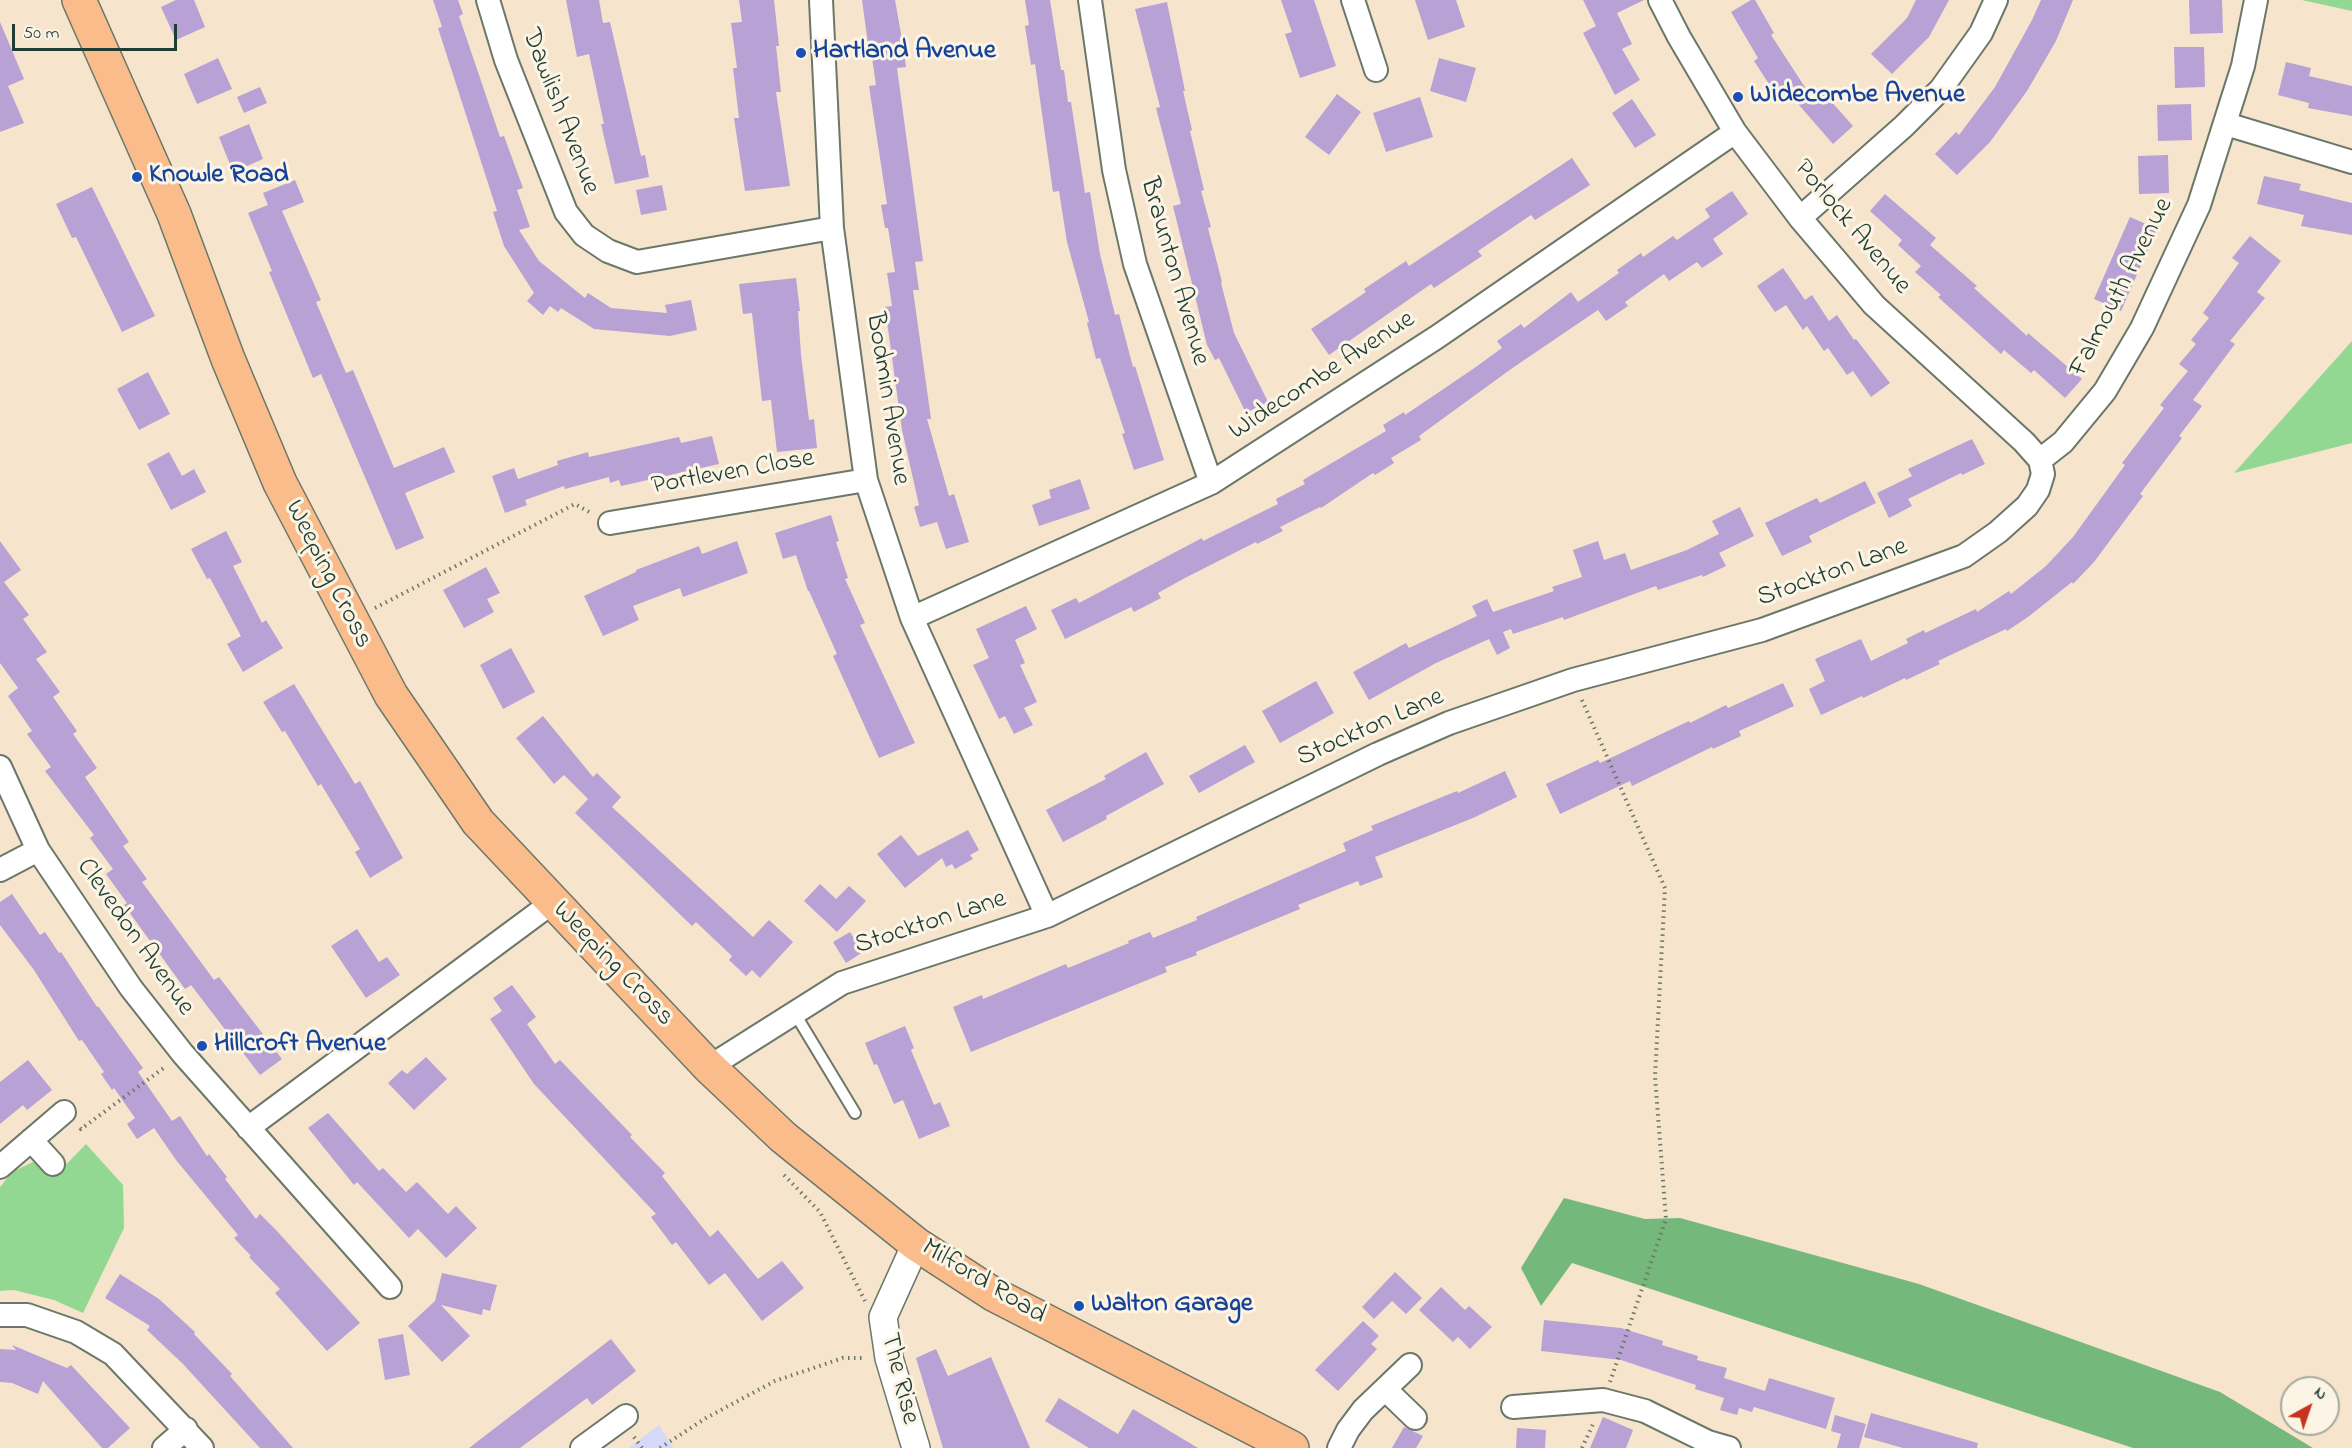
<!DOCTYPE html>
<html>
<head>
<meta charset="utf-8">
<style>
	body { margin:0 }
	#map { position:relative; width:2352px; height:1448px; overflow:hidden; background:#f7e4cc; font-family:"Indie Flower",sans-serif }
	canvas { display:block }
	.north { position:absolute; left:2280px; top:1376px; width:60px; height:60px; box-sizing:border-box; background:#fcf5e5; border:2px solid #a4ab9e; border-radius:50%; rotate:40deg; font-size:16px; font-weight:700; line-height:24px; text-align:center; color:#1f3d34 }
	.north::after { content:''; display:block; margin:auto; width:21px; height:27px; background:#c8321e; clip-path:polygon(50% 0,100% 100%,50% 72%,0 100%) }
	.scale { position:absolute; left:12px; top:24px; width:165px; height:27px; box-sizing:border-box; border:3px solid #1f3d34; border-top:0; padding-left:8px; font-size:18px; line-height:21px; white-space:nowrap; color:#1f3d34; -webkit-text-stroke:4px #fcf5e5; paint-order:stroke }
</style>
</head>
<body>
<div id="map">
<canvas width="2352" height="1448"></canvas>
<div class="north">N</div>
<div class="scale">50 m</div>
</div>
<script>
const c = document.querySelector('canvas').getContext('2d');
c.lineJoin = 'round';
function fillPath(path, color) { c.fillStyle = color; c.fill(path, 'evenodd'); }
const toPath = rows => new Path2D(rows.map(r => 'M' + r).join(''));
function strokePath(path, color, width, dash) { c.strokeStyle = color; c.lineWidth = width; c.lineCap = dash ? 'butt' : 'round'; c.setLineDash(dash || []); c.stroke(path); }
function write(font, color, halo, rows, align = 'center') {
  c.font = font + ' "Indie Flower",sans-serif'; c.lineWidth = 6; c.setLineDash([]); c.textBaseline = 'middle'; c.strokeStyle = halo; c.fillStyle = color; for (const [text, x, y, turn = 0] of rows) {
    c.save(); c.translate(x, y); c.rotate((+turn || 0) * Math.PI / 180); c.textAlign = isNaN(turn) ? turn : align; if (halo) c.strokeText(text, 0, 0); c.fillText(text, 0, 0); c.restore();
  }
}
fillPath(toPath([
	[659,1425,673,1448,629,1448]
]), '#d5d8f9');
fillPath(toPath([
	[2302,0,2352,0,2352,11],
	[2352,341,2352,443,2234,473],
	[86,1144,123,1185,124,1228,83,1313,54,1300,14,1290,0,1291,0,1187,12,1172,33,1162,54,1177]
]), '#92d892');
fillPath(toPath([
	[1564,1198,1645,1219,1680,1218,1919,1284,2220,1392,2313,1448,2133,1448,1572,1263,1541,1306,1521,1268]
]), '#75b87c');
fillPath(toPath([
	[176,0,194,0,205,27,176,40,161,7],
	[433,0,458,0,463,14,459,16,500,137,504,136,523,188,517,190,530,227,519,230,539,261,585,298,588,293,611,308,667,313,665,305,691,300,697,330,670,336,594,329,561,308,558,312,550,306,543,315,527,301,534,293,504,246,493,212,497,211,438,28,442,27],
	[566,0,599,0,603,23,610,22,641,156,645,155,649,177,615,184,601,124,604,124,589,54,577,57],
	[739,0,774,0,779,46,776,46,781,92,776,92,790,186,745,191,734,118,739,118,733,68,737,68,731,23,742,22],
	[862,0,895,0,903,45,906,67,897,68,923,261,915,262,919,290,913,290,931,419,927,419,949,496,954,494,969,542,946,549,937,522,920,527,914,507,919,505,902,430,885,307,892,306,887,273,895,272,888,228,885,228,881,205,887,204,869,86,876,85,870,44,868,44],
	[1025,0,1050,0,1061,70,1064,70,1068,102,1071,102,1085,193,1090,192,1100,254,1115,315,1119,314,1133,367,1135,366,1164,460,1134,470,1122,434,1125,433,1100,358,1096,359,1087,323,1089,322,1067,242,1059,191,1053,192,1035,64,1031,65,1025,26,1029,25],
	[1281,0,1314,0,1336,66,1300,78,1285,34,1292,32],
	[1415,0,1456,0,1465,27,1428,40],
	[1583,0,1644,0,1617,13,1632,44,1622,49,1640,80,1615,95,1583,33,1596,26],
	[1751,0,1755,0,1774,33,1771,35,1812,98,1821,90,1853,126,1833,144,1792,97,1782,104,1754,61,1758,58,1731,12],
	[1916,0,1949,0,1929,37,1892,74,1871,54,1907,18],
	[2041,0,2073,0,2056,41,2027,91,1990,142,1957,175,1935,154,1956,132,1959,135,1995,87,2032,20],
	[2189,0,2222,0,2223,33,2190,34],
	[1167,2,1185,91,1183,91,1192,130,1190,131,1204,190,1201,191,1211,227,1208,228,1222,282,1221,283,1234,333,1268,402,1246,413,1219,358,1215,360,1207,345,1173,206,1181,204,1156,108,1160,107,1135,9],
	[0,22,24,79,8,86,24,123,0,132],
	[2174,47,2204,47,2205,87,2175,88],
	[218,58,232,89,197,104,184,74],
	[1439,58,1476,68,1466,102,1430,91],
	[2286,62,2311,68,2309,76,2352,86,2352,116,2308,108,2309,103,2278,95],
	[260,87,267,103,244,113,237,97],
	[1337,94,1361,112,1329,155,1305,137],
	[1420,97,1433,137,1386,152,1373,113],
	[1632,99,1656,135,1635,148,1612,113],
	[2191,104,2192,140,2158,141,2157,105],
	[249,124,263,159,233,172,219,137],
	[2168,155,2169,193,2139,194,2138,156],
	[1572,158,1590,185,1535,220,1531,215,1478,251,1482,256,1434,288,1431,284,1329,355,1311,329,1366,292,1364,289,1406,261,1409,266],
	[2264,176,2301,184,2299,190,2352,203,2352,235,2301,226,2304,215,2257,204],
	[295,180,304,202,282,211,321,300,316,302,346,373,353,370,394,468,444,447,455,472,405,493,424,538,396,550,321,374,313,378,269,272,272,271,248,213,268,205,263,193],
	[662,185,667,210,641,215,636,190],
	[92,187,155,316,122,332,76,237,72,238,56,204],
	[1732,191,1748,214,1713,239,1723,254,1702,268,1697,262,1669,281,1664,274,1625,302,1628,306,1606,321,1598,310,1511,369,1419,436,1421,440,1391,458,1394,463,1375,475,1373,473,1321,508,1320,507,1280,527,1283,531,1257,544,1256,542,1183,579,1158,593,1161,598,1134,612,1131,607,1065,639,1051,610,1076,598,1079,603,1202,538,1203,541,1278,504,1276,499,1305,484,1303,480,1386,431,1383,425,1404,412,1405,415,1473,369,1502,348,1497,341,1521,324,1524,328,1571,292,1578,302,1619,273,1617,270,1641,253,1643,257,1673,236,1677,240,1710,217,1705,209],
	[1885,194,1936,238,1930,245,1977,286,1974,288,2027,336,2028,333,2082,379,2065,398,2034,370,2031,373,2004,350,2001,354,1938,297,1941,295,1915,272,1921,266,1898,245,1902,240,1870,211],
	[2130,217,2157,229,2121,311,2094,299],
	[2250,236,2281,261,2257,292,2265,298,2230,341,2235,344,2193,400,2202,406,2179,436,2182,438,2140,494,2143,496,2094,562,2073,584,2072,582,2028,617,2007,631,2006,629,1938,661,1940,664,1906,680,1905,678,1863,698,1862,696,1821,715,1809,689,1825,681,1815,659,1861,639,1871,661,1908,643,1906,639,1924,630,1925,633,1976,609,1977,612,2009,591,2011,594,2046,566,2073,537,2125,465,2122,463,2164,408,2160,405,2188,371,2179,364,2196,344,2191,340,2209,318,2203,313,2239,263,2232,258],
	[1783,268,1805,300,1812,295,1829,321,1837,315,1854,340,1856,339,1890,383,1871,397,1853,371,1847,375,1828,348,1824,351,1807,326,1803,330,1786,305,1775,312,1757,286],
	[796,278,800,311,798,311,801,355,809,420,814,419,817,448,777,452,771,400,762,401,752,313,743,314,739,284],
	[148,372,170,414,139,430,117,389],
	[712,436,719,464,621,486,619,480,610,483,609,477,565,489,564,486,525,500,527,505,505,513,492,476,514,468,518,479,558,465,557,461,588,452,589,457,679,437,681,443],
	[1972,439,1985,464,1962,475,1961,473,1908,499,1912,506,1889,518,1877,493,1912,476,1908,469],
	[169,452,182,476,194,469,206,492,171,510,147,464],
	[1080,479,1090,509,1039,526,1032,505,1051,498,1049,490],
	[1865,481,1876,503,1809,536,1812,542,1782,556,1765,523,1817,498,1820,503],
	[1740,507,1754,536,1719,553,1726,566,1703,577,1702,575,1658,590,1656,586,1564,620,1563,617,1513,634,1511,629,1503,632,1510,648,1497,655,1489,639,1436,663,1369,700,1353,672,1406,643,1409,648,1477,616,1472,606,1487,599,1493,612,1554,591,1552,587,1582,577,1573,550,1598,541,1604,560,1625,553,1631,570,1687,550,1719,534,1712,521],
	[831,515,839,541,836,542,848,578,845,579,865,623,860,625,915,743,879,758,833,656,837,654,809,591,808,591,796,555,783,559,775,533],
	[226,531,242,562,233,566,262,623,266,620,283,648,243,672,227,644,241,636,210,578,207,579,191,549],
	[0,541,21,570,4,582,29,615,23,619,47,652,36,659,60,692,53,697,77,731,73,734,97,768,85,777,129,842,123,846,147,879,142,882,214,980,219,977,282,1059,260,1075,191,985,185,989,124,905,127,903,106,874,113,869,90,838,94,835,45,771,51,767,27,734,32,731,8,696,18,688,0,663],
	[737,541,748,573,683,597,680,588,633,606,639,620,603,636,584,596,636,572,636,570,699,546,702,554],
	[486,567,500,593,487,599,494,612,464,628,443,590],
	[1026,606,1037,629,1015,640,1025,663,1020,665,1037,702,1024,708,1033,725,1014,734,1005,716,999,719,973,665,989,658,976,629],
	[511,648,535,692,503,709,480,665],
	[1316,681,1334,713,1280,743,1262,711],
	[1783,683,1794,706,1739,731,1741,736,1713,749,1712,747,1632,786,1630,781,1560,814,1546,784,1598,760,1600,763,1689,721,1690,723,1726,705,1728,708],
	[294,684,355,784,360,781,403,858,370,878,355,852,360,849,321,784,318,786,285,731,282,732,263,702],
	[543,716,593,777,597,773,621,797,612,807,753,937,769,920,793,942,760,978,752,970,746,976,729,960,732,956,696,922,692,926,575,813,588,799,564,775,554,784,516,738],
	[1245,745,1255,762,1199,793,1189,776],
	[1146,752,1164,784,1106,816,1107,819,1063,842,1046,810,1106,779,1104,776],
	[1505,771,1517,797,1473,818,1375,857,1383,877,1360,886,1358,881,1298,905,1300,909,1196,952,1197,955,1165,967,1167,972,971,1052,953,1007,982,995,983,999,1066,964,1068,968,1129,943,1128,941,1150,932,1153,938,1197,920,1196,917,1346,851,1343,843,1373,830,1371,826,1457,791,1458,793],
	[968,830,979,850,970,855,973,859,955,869,952,864,946,867,942,858,905,888,877,854,901,835,918,856],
	[820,884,836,899,849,886,866,901,837,932,804,901],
	[12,894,40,935,45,932,59,953,61,952,97,1007,98,1006,132,1053,143,1068,138,1072,172,1121,180,1116,207,1156,209,1154,227,1177,225,1179,256,1219,260,1214,277,1231,360,1323,327,1351,275,1293,280,1289,249,1257,251,1256,234,1238,238,1235,176,1160,154,1128,137,1139,127,1124,135,1118,114,1088,112,1090,101,1074,104,1072,82,1040,79,1041,34,970,0,925,0,902],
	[357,929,379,962,387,957,400,975,366,998,331,946],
	[850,932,863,952,846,963,833,942],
	[512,985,536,1017,527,1024,555,1064,560,1060,632,1135,630,1137,665,1173,662,1176,710,1237,718,1230,758,1279,782,1261,804,1288,762,1321,725,1273,709,1285,676,1242,672,1245,651,1217,656,1214,534,1084,490,1019,502,1011,493,998],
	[905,1026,914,1048,911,1050,934,1105,940,1102,950,1126,919,1139,903,1100,894,1104,877,1064,874,1065,865,1043],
	[426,1057,447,1079,414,1110,388,1083,402,1070,407,1074],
	[28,1060,52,1090,27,1110,23,1105,0,1124,0,1082],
	[328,1113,379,1171,383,1168,406,1192,417,1182,448,1214,456,1206,477,1228,446,1258,418,1229,409,1238,357,1182,354,1185,308,1128],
	[1395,1272,1422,1298,1406,1314,1392,1301,1374,1319,1362,1307],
	[442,1273,497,1285,490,1311,483,1309,482,1315,441,1305,470,1336,442,1362,408,1326,435,1301],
	[120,1274,159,1299,195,1332,194,1334,232,1374,230,1376,293,1448,260,1448,183,1364,147,1330,150,1326,105,1298],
	[1441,1287,1465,1310,1469,1306,1492,1327,1470,1349,1458,1337,1453,1342,1419,1310],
	[1544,1320,1621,1328,1663,1341,1662,1345,1698,1356,1697,1360,1727,1368,1724,1378,1765,1391,1769,1378,1835,1398,1826,1429,1754,1407,1752,1412,1739,1408,1737,1415,1720,1410,1724,1398,1695,1389,1696,1385,1621,1360,1541,1351],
	[1363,1321,1379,1336,1371,1344,1377,1349,1338,1391,1315,1370],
	[403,1334,410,1375,385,1380,378,1339],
	[611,1339,636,1371,613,1389,592,1405,587,1398,520,1448,469,1448],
	[12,1345,67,1368,71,1365,130,1428,108,1448,102,1448,43,1381,38,1394,12,1383,0,1382,0,1349,16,1350],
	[936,1349,948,1376,991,1357,1030,1448,943,1448,916,1358],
	[1059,1398,1118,1434,1133,1409,1198,1448,1089,1448,1045,1421],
	[1871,1413,1978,1443,1977,1448,1903,1448,1864,1437],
	[1835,1415,1866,1424,1859,1448,1837,1448,1841,1434,1831,1431],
	[1603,1417,1633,1430,1626,1448,1590,1448],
	[1404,1427,1423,1436,1416,1448,1392,1448],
	[1517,1428,1546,1430,1545,1448,1516,1448]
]), '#b7a1d5');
const service = toPath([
	[794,1012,855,1113]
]);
const minor = toPath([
	[488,0,506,60,566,212,584,235,608,251,637,262,832,228],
	[821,0,832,228,866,480,912,618,1047,916],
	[1090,0,1114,170,1135,264,1211,483],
	[1353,0,1376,70],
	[1660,0,1679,37,1735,132,1800,218,1874,305,2024,442,2040,460],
	[2226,124,2352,162],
	[1800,218,1904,126,1941,89,1981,33,1996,0],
	[2040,460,2063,442,2105,391,2142,328,2199,205,2243,66,2256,0],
	[610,523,866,480],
	[912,618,1211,483,1437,337,1735,132],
	[0,767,38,850,131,988,183,1054,390,1287],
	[0,870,38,850],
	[709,1067,842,983,1047,916,1378,754,1449,723,1573,680,1762,630,1964,556,1998,532,2027,506,2038,490,2043,474,2040,460],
	[248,1128,553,902],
	[31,1140,53,1164],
	[0,1167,64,1112],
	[0,1315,27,1315,76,1332,113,1354,202,1448],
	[1385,1389,1415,1418],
	[1513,1407,1603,1400,1645,1411,1708,1442,1729,1448],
	[164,1448,186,1429],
	[582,1448,626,1416],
	[1339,1448,1348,1430,1363,1410,1410,1365]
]);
const tertiary = toPath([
	[916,1448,889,1358,883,1317,916,1244]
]);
const trunk = toPath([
	[79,0,174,214,228,359,280,483,391,695,478,822,709,1067,783,1137,916,1244,993,1294,1292,1448]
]);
strokePath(service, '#6b7769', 14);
strokePath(minor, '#6b7769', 26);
strokePath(tertiary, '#6b7769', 30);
strokePath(trunk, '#6b7769', 36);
strokePath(toPath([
	[375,608,575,504,591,513],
	[1582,700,1665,888,1655,1077,1666,1219,1610,1382],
	[80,1128,81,1129,165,1067],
	[784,1175,820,1212,865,1301],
	[634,1437,642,1448],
	[660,1448,706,1418,775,1381,843,1358,865,1358],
	[1582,1448,1594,1422]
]), '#6b7769', 4, [1.5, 4.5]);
strokePath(service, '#fff', 10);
strokePath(minor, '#fff', 22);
strokePath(tertiary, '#fff', 27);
strokePath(trunk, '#f9bc8a', 33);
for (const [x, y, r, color] of [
	[801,53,6,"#1a4fb4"],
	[1738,97,6,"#1a4fb4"],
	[137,177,6,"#1a4fb4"],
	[202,1046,6,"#1a4fb4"],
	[1079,1306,6,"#1a4fb4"]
]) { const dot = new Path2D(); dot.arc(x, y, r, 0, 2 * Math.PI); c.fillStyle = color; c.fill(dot); strokePath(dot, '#fcf5e5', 2); }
write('bold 27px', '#164399', '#fcf5e5', [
	["Hartland Avenue",813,53],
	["Widecombe Avenue",1750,97],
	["Knowle Road",149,177],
	["Hillcroft Avenue",214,1046],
	["Walton Garage",1091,1306]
], 'left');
write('27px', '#1f3d34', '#fcf5e5', [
	["Dawlish Avenue",559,112,69],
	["Porlock Avenue",1851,228,50],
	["Braunton Avenue",1173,272,74],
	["Falmouth Avenue",2123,288,-63],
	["Widecombe Avenue",1323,377,-33],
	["Bodmin Avenue",886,399,81],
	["Portleven Close",733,474,-10],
	["Stockton Lane",1833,574,-20],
	["Weeping Cross",327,575,63],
	["Stockton Lane",1371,729,-24],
	["Stockton Lane",931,924,-18],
	["Clevedon Avenue",134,938,55],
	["Weeping Cross",612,965,46],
	["Milford Road",983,1283,31],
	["The Rise",898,1379,76]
]);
</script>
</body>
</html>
